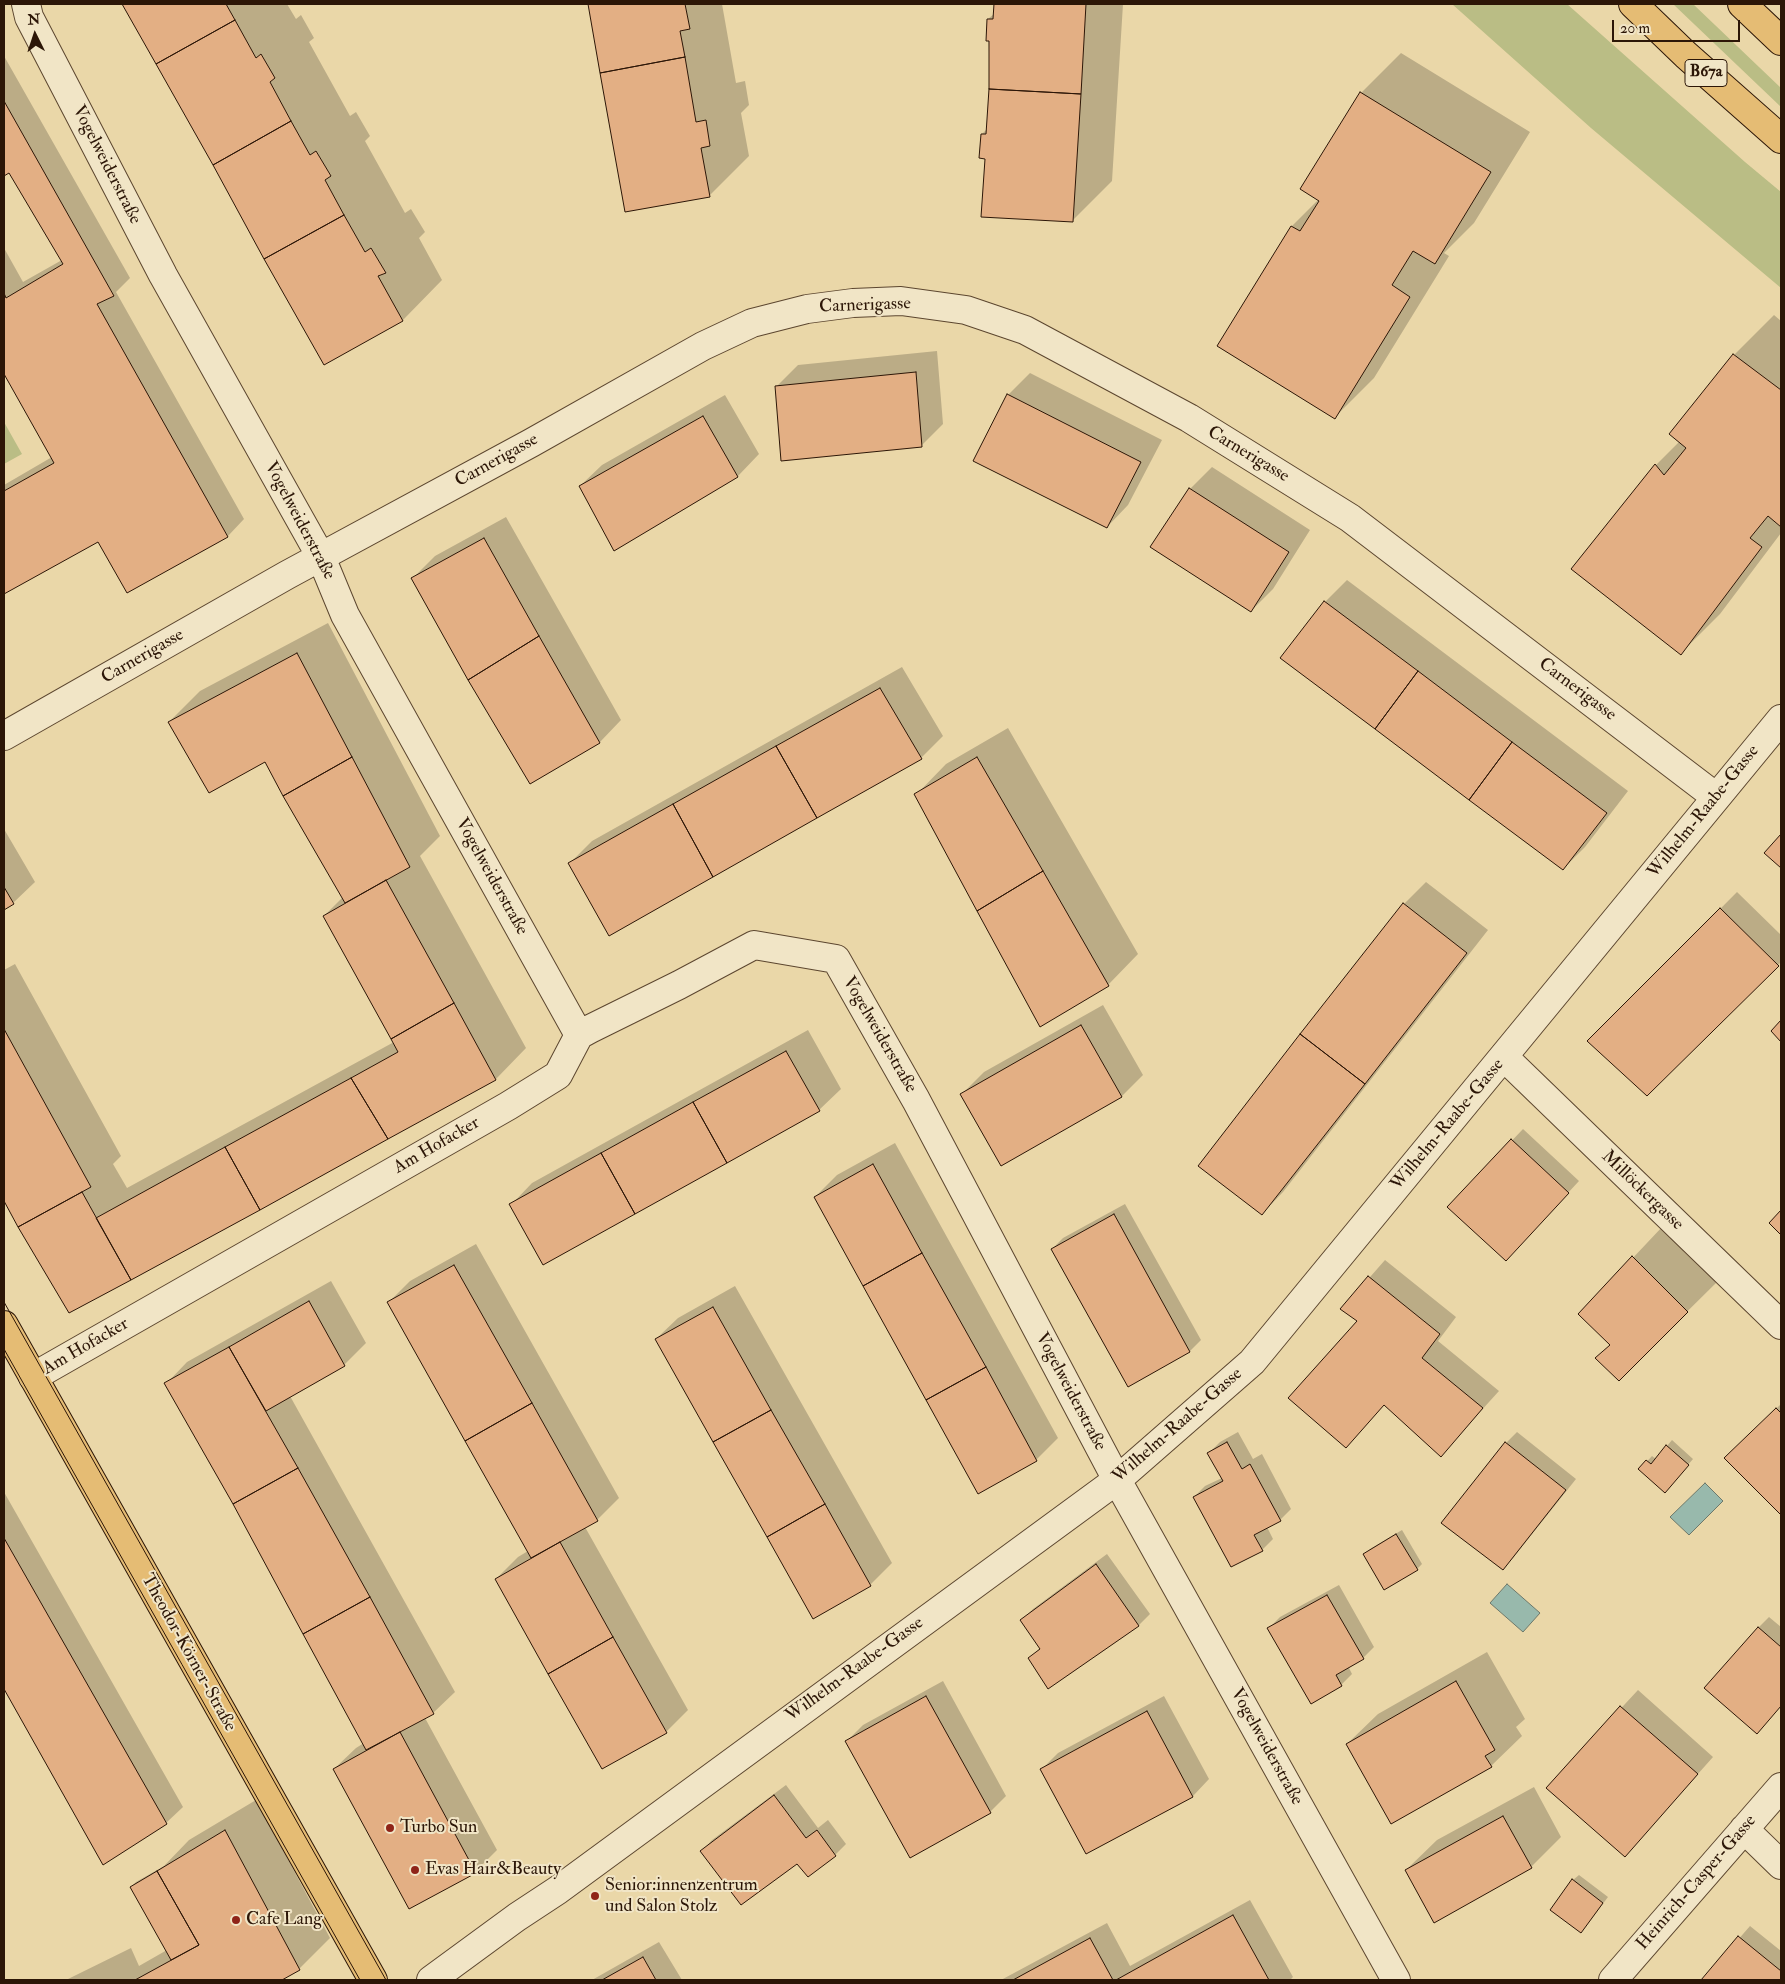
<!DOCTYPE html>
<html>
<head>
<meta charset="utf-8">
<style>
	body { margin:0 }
	#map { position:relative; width:1785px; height:1984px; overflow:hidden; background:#ead7a8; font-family:"IM FELL Double Pica",serif }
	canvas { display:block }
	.frame { position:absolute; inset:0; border:5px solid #2c1607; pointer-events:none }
	.north { position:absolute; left:10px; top:10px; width:50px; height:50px; -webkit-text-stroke:4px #f1e5c6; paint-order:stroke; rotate:356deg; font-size:14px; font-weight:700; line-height:20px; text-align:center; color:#2c1607 }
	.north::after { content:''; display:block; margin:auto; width:18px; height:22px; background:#2c1607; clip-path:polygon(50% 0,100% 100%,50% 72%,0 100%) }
	.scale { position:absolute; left:1612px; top:20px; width:128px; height:22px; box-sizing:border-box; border:2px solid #2c1607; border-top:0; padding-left:6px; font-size:15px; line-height:18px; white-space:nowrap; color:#2c1607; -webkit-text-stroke:4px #f1e5c6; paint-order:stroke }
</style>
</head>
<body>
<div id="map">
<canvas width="1785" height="1984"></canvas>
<div class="frame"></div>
<div class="north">N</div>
<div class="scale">20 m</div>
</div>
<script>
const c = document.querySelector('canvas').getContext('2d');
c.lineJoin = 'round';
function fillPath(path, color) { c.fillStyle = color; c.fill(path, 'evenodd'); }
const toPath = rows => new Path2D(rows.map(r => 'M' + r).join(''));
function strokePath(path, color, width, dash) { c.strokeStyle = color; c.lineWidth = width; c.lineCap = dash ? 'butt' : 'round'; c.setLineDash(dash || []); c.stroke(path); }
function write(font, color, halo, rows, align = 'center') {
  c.font = font + ' "IM FELL Double Pica",serif'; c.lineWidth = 4; c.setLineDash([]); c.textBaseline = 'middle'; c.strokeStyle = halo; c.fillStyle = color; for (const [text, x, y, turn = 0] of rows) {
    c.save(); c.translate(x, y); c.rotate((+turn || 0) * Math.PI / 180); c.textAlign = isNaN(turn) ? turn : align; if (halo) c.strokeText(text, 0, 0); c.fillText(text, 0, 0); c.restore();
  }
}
fillPath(toPath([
	[1452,4,1567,4,1745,162,1781,192,1781,288,1591,128],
	[1673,4,1693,4,1781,88,1781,107],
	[4,422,22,454,4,464]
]), '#babd85');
const water = toPath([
	[1705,1483,1723,1501,1689,1535,1670,1517,1705,1483],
	[1507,1584,1540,1613,1523,1632,1490,1603,1507,1584]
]);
fillPath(water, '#98b9ac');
strokePath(water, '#6d786a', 1);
fillPath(toPath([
	[124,4,287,4,296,19,301,15,314,38,309,42,350,116,356,112,370,136,365,141,405,213,411,209,425,232,419,238,442,280,403,320,325,363],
	[589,4,722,4,736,83,745,81,749,105,741,113,749,156,709,196,626,211],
	[995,4,1123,4,1112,181,1072,221,982,134,988,128,990,89,988,19,995,13],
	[1401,53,1530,132,1474,223,1444,253,1449,256,1374,378,1335,417,1218,346,1292,226,1319,199,1361,93],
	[4,56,130,278,116,292,244,519,228,536,127,592,98,540,4,593,4,485,52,457,4,371,4,248,23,282,62,260,10,171,4,174],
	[1774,315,1781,321,1781,533,1720,614,1681,653,1573,568,1656,465,1680,441,1671,434,1734,355],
	[937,351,943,424,921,446,777,386,798,365],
	[1030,373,1162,440,1128,505,1107,527,975,460,1008,395],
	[725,395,759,454,738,476,615,550,580,486,602,465],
	[1212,467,1310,530,1273,589,1251,611,1190,489],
	[506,517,621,720,600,742,531,782,413,578,435,556],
	[1347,580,1628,791,1585,847,1563,869,1282,658,1325,602],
	[328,623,440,836,420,856,526,1048,496,1079,69,1311,4,1198,4,970,15,964,121,1156,113,1164,127,1188,394,1042,324,916,343,897,265,760,169,722,200,691],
	[902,667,943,736,921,758,570,863,592,841],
	[1008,728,1138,954,1108,985,916,795,946,764],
	[4,829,35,882,13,903,4,909],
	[1426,882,1488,930,1283,1192,1262,1214,1200,1165,1404,904],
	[1737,892,1781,935,1781,962,1647,1095,1589,1041],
	[1103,1005,1143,1075,1122,1096,1002,1164,962,1094,984,1072],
	[808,1030,841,1089,819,1110,511,1205,532,1183],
	[1523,1129,1579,1181,1517,1248,1449,1207],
	[895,1143,1058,1438,1036,1460,979,1492,815,1197,837,1175],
	[1125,1204,1201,1340,1190,1351,1128,1385,1052,1249,1063,1238],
	[1663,1226,1718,1281,1619,1379,1611,1344,1580,1314],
	[476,1244,619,1498,597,1520,585,1527,688,1710,666,1732,496,1579,518,1557,528,1551,389,1302,410,1281],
	[1385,1260,1456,1317,1438,1341,1499,1391,1441,1455,1385,1404,1346,1446,1359,1321,1342,1309],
	[331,1281,366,1343,344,1365,290,1396,455,1692,433,1713,425,1718,497,1850,475,1872,410,1907,334,1769,356,1748,364,1743,234,1504,166,1384,187,1362],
	[735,1286,892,1563,870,1585,656,1339,678,1318],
	[1781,1404,1781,1514,1726,1458],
	[1238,1432,1253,1459,1262,1454,1291,1509,1280,1520,1267,1527,1273,1539,1262,1550,1194,1497,1205,1486,1222,1478,1209,1453,1220,1442],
	[1517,1432,1576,1479,1513,1558,1502,1569,1506,1443],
	[1672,1440,1693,1459,1670,1486,1640,1469,1652,1456,1656,1459],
	[4,1492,183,1807,166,1823,104,1863,4,1687],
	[1402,1530,1422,1564,1417,1569,1365,1555,1370,1549],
	[1107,1554,1150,1614,1139,1625,1048,1687,1029,1659,1041,1647,1022,1620,1033,1609],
	[1339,1585,1374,1647,1363,1658,1348,1666,1352,1674,1341,1685,1269,1628,1280,1617],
	[1769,1617,1781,1627,1781,1706,1757,1732,1758,1628],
	[1487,1652,1525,1719,1516,1727,1522,1736,1491,1766,1347,1744,1378,1714],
	[943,1681,1006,1796,990,1812,847,1741,863,1725],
	[1638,1690,1713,1757,1625,1856,1547,1788],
	[1164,1696,1209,1779,1193,1796,1086,1853,1042,1769,1058,1753],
	[786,1785,818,1828,828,1820,846,1844,835,1855,808,1876,798,1862,702,1851,712,1840],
	[1534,1787,1561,1837,1531,1867,1406,1870,1437,1840],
	[256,1800,330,1938,299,1969,280,1980,66,1980,131,1948,139,1966,167,1950,131,1887,136,1882,164,1866,189,1840],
	[1579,1875,1608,1897,1586,1926,1573,1880],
	[1250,1900,1293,1977,1290,1980,1001,1980,1107,1923,1130,1966],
	[1750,1926,1781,1951,1781,1980,1703,1980],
	[659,1942,682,1980,592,1980]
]), '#0003');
const building = toPath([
	[122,4,226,4,235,20,156,64,122,4],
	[588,4,685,4,690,29,680,31,685,57,600,73,588,4],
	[994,4,1086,4,1081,94,989,89,989,41,986,41,987,19,993,19,994,4],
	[235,20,256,58,261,54,275,78,270,82,291,121,213,165,156,64,235,20],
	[685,57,696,122,706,120,710,146,701,148,710,197,625,212,600,73,685,57],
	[989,89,1081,94,1073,222,981,217,985,159,979,158,981,134,986,134,989,89],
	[1360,92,1491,172,1435,264,1413,251,1392,285,1410,297,1335,419,1217,346,1291,226,1300,231,1319,201,1300,189,1360,92],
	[4,101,114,296,97,304,228,537,127,593,98,542,4,594,4,491,54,463,4,374,4,293,6,298,63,264,9,173,4,176,4,101],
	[291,121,310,155,316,151,331,176,325,180,344,215,264,259,213,165,291,121],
	[344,215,365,252,371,248,386,273,378,276,403,321,324,365,264,259,344,215],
	[1733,354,1781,390,1781,527,1768,516,1750,538,1762,547,1681,655,1571,569,1655,464,1664,475,1686,448,1669,434,1733,354],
	[916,372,922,447,781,461,775,386,916,372],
	[1007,394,1141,462,1107,528,973,461,1007,394],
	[703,416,738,477,614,551,579,486,703,416],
	[1189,488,1289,552,1251,612,1150,547,1189,488],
	[484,538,539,636,468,680,411,578,484,538],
	[1324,601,1418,671,1375,729,1280,658,1324,601],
	[539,636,600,743,530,784,468,680,539,636],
	[297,653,352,757,283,796,265,762,209,793,168,722,297,653],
	[1418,671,1512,742,1469,800,1375,729,1418,671],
	[880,688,922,759,817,818,776,746,880,688],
	[1512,742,1607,813,1563,870,1469,800,1512,742],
	[776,746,817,818,713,877,673,804,776,746],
	[352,757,410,867,345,903,283,796,352,757],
	[977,757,1043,871,977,911,914,794,977,757],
	[673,804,713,877,609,936,568,863,673,804],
	[1781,834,1781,868,1764,853,1781,834],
	[1043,871,1109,986,1040,1027,977,911,1043,871],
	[386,880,454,1003,391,1039,323,916,386,880],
	[4,887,14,904,4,910,4,887],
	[1403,903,1467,953,1365,1084,1300,1034,1403,903],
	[1720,908,1779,966,1647,1096,1587,1041,1720,908],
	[454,1003,496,1080,388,1139,351,1078,398,1052,391,1039,454,1003],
	[1781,1020,1781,1042,1771,1031,1781,1020],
	[1081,1025,1122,1097,1001,1166,960,1094,1081,1025],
	[4,1029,91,1187,18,1227,4,1201,4,1029],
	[1300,1034,1365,1084,1262,1215,1198,1166,1300,1034],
	[786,1051,820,1111,727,1163,693,1102,786,1051],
	[351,1078,388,1139,260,1210,225,1147,351,1078],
	[693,1102,727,1163,635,1214,601,1153,693,1102],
	[1511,1139,1569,1193,1506,1261,1447,1207,1511,1139],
	[225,1147,260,1210,131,1280,96,1218,225,1147],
	[601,1153,635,1214,543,1265,509,1204,601,1153],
	[873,1164,922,1253,863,1286,814,1197,873,1164],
	[82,1192,131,1280,69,1313,18,1227,82,1192],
	[1781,1210,1781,1235,1769,1223,1781,1210],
	[1114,1214,1190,1352,1128,1387,1051,1249,1114,1214],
	[922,1253,986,1367,926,1400,863,1286,922,1253],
	[1632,1256,1688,1312,1619,1381,1595,1358,1610,1345,1578,1314,1632,1256],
	[454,1265,532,1403,465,1441,387,1302,454,1265],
	[1368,1276,1440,1334,1422,1358,1483,1408,1441,1457,1384,1405,1346,1448,1288,1398,1357,1321,1340,1309,1368,1276],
	[309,1301,345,1366,266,1411,229,1347,309,1301],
	[713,1307,771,1410,713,1442,655,1339,713,1307],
	[229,1347,298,1468,233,1504,164,1383,229,1347],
	[986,1367,1037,1461,978,1494,926,1400,986,1367],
	[532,1403,598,1521,531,1558,465,1441,532,1403],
	[1776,1408,1781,1413,1781,1515,1724,1458,1776,1408],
	[771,1410,825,1504,767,1537,713,1442,771,1410],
	[1227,1442,1242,1469,1250,1464,1281,1521,1254,1535,1263,1551,1231,1567,1193,1497,1223,1481,1207,1453,1227,1442],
	[1505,1442,1566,1490,1503,1570,1441,1523,1505,1442],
	[1666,1445,1689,1465,1665,1493,1638,1469,1646,1460,1651,1464,1666,1445],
	[298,1468,370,1597,303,1634,233,1504,298,1468],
	[825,1504,871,1586,813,1619,767,1537,825,1504],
	[1396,1534,1418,1570,1384,1590,1363,1554,1396,1534],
	[4,1538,167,1824,103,1865,4,1689,4,1538],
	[560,1542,613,1637,548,1674,495,1579,560,1542],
	[1096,1564,1139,1626,1048,1689,1028,1658,1040,1649,1020,1620,1096,1564],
	[1327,1595,1364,1659,1336,1675,1342,1686,1311,1704,1267,1628,1327,1595],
	[370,1597,434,1714,366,1750,303,1634,370,1597],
	[1758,1627,1781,1647,1781,1706,1757,1734,1704,1688,1758,1627],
	[613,1637,667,1733,602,1769,548,1674,613,1637],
	[1456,1681,1495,1750,1485,1756,1492,1767,1391,1824,1346,1744,1456,1681],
	[926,1696,991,1813,910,1858,845,1741,926,1696],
	[1620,1706,1698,1774,1625,1857,1546,1788,1620,1706],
	[1147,1711,1193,1797,1086,1854,1040,1769,1147,1711],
	[400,1732,476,1873,409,1909,333,1769,400,1732],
	[774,1795,806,1838,817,1830,836,1856,808,1877,797,1864,741,1905,700,1851,774,1795],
	[1503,1816,1532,1868,1434,1923,1405,1870,1503,1816],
	[225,1830,300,1970,282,1980,135,1980,199,1945,157,1871,225,1830],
	[157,1871,199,1945,171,1960,130,1887,157,1871],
	[1572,1879,1603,1903,1581,1933,1550,1910,1572,1879],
	[1233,1915,1269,1980,1116,1980,1233,1915],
	[1738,1936,1781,1971,1781,1980,1701,1980,1738,1936],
	[1090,1938,1113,1980,1013,1980,1090,1938],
	[643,1957,656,1980,602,1980,643,1957]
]);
fillPath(building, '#e3af84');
strokePath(building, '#2c1607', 1);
const minor = toPath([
	[26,4,29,17,163,275,321,557,345,615,579,1035],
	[4,736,287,575,531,443,703,346,752,323,807,309,853,303,901,301,966,310,1025,330,1189,418,1350,518,1716,797],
	[1504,1057,1781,1325],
	[33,1377,508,1106,558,1075,579,1035,590,1029,679,985,754,945,836,959,916,1100,1117,1480,1396,1980],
	[1744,1829,1781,1865],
	[431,1980,517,1917,558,1890,1117,1480,1252,1362,1781,719],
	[1613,1980,1781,1787]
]);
const major = toPath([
	[1633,4,1686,55,1781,139],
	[1742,4,1781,41],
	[4,1325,373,1980]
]);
strokePath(minor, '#5c462f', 30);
strokePath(major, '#2c1607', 30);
strokePath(minor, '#f1e5c6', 28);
strokePath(major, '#e5bc74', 28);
strokePath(toPath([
	[4,1302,386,1980],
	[4,1349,360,1980]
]), '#2c1607', 1);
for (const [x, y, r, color] of [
	[390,1828,5,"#8f2418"],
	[415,1870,5,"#8f2418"],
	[595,1896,5,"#8f2418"],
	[236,1920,5,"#8f2418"]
]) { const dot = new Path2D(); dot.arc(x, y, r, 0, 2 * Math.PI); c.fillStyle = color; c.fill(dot); strokePath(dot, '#f1e5c6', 2); }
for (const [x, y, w] of [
	[1706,73,42]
]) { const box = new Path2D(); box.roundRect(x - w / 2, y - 13.5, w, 27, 4); c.fillStyle = '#f1e5c6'; c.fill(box); strokePath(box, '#2c1607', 1); }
write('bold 16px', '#2c1607', null, [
	["B67a",1706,73]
]);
write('18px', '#2c1607', '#f1e5c6', [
	["Vogelweiderstraße",106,165,63],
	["Carnerigasse",865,306,-2],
	["Carnerigasse",1248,455,31],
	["Carnerigasse",497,461,-29],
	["Vogelweiderstraße",299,521,62],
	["Carnerigasse",143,657,-30],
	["Carnerigasse",1577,690,37],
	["Wilhelm-Raabe-Gasse",1704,812,-51],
	["Vogelweiderstraße",491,877,61],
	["Vogelweiderstraße",879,1035,60],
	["Wilhelm-Raabe-Gasse",1448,1125,-50],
	["Am Hofacker",437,1146,-30],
	["Millöckergasse",1642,1191,44],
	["Am Hofacker",86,1347,-30],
	["Vogelweiderstraße",1070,1392,62],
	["Wilhelm-Raabe-Gasse",1178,1426,-41],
	["Theodor-Körner-Straße",188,1653,61],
	["Wilhelm-Raabe-Gasse",855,1670,-36],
	["Vogelweiderstraße",1266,1747,61],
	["Heinrich-Casper-Gasse",1697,1883,-49]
]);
write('18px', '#2c1607', '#f1e5c6', [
	["Turbo Sun",400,1828],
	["Evas Hair&Beauty",425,1870],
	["Senior:innenzentrum",605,1886],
	["und Salon Stolz",605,1907],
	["Cafe Lang",246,1920]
], 'left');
</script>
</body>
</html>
